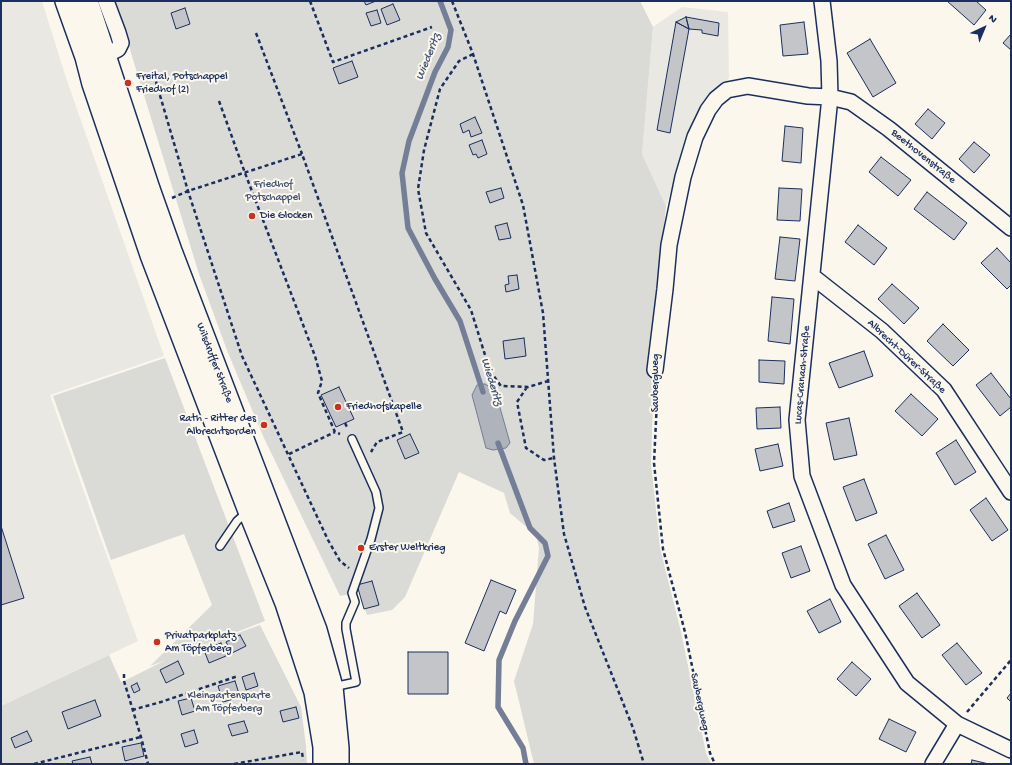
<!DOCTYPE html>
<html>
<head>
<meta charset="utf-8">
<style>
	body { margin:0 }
	#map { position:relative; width:1012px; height:765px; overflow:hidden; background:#fbf7ec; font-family:"Gochi Hand",sans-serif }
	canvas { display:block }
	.frame { position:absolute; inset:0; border:2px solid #1b2f5e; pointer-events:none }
	.north { position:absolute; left:964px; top:8px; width:40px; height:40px; -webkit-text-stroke:3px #fbf7ec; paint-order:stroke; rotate:44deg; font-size:11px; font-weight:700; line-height:16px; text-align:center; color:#1b2f5e }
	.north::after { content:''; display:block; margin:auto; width:14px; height:18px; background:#1b2f5e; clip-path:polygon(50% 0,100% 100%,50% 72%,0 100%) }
</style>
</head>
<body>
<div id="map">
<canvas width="1012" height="765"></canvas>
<div class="frame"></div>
<div class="north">N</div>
</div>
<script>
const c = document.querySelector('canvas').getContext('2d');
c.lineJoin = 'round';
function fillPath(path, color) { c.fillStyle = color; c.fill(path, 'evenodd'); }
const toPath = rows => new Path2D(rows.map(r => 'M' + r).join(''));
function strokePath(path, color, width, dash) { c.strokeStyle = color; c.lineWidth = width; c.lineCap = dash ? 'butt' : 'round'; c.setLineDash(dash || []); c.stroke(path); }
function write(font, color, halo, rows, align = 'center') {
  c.font = font + ' "Gochi Hand",sans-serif'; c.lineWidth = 4; c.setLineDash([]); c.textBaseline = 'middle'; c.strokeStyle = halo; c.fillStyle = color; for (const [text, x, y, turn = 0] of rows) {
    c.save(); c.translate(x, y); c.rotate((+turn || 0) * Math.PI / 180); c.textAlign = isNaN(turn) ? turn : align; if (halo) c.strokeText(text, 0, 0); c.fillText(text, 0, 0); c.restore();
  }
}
fillPath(toPath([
	[1,1,42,1,66,78,164,356,50,395,99,534,138,641,1,706],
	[682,7,728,12,729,78,710,98,678,169,666,206,642,154,653,27]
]), '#eae8e2');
fillPath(toPath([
	[111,1,640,1,653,27,642,154,666,206,652,345,653,401,651,463,660,548,681,632,706,753,711,764,534,764,514,681,533,624,539,548,536,535,510,513,504,493,459,472,405,597,392,610,367,615,359,592,340,596,264,438,228,353,199,274,131,53,127,34,115,7],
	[165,358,265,621,188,651,260,625,301,707,306,746,307,764,1,764,1,706,109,655,121,682,124,681,166,660,150,666,212,605,184,534,111,560,53,396]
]), '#dadad7');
const water = toPath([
	[485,384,495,390,510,443,506,448,493,450,486,448,472,395,477,385,485,384]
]);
fillPath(water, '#afb3bb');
strokePath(water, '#747e96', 1);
strokePath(toPath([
	[440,1,451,30,448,47,435,72,409,141,402,173,408,228,435,279,460,321,483,392],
	[498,443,530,528,545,543,548,556,515,621,499,660,498,707,523,748,526,764]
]), '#747e96', 5.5);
const building = toPath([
	[364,1,376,1,366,5,364,1],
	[947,1,976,1,986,10,974,25,947,1],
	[393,4,400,20,387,25,381,9,393,4],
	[185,8,190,24,176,29,171,13,185,8],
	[377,10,381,23,371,26,366,13,377,10],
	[686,17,689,29,676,22,686,17],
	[686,17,719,23,718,36,702,33,702,30,689,29,686,17],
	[676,22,689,29,670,133,657,130,676,22],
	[804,22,808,54,783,56,780,25,804,22],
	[1011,34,1011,50,1003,43,1011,34],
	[870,39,896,83,873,97,847,53,870,39],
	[352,61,358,77,339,84,333,68,352,61],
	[928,109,945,123,932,139,915,124,928,109],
	[475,117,482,133,471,137,469,130,463,133,460,124,475,117],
	[785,126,803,128,801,163,782,161,785,126],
	[482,140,487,154,478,158,476,154,473,155,469,145,482,140],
	[974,142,990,155,974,173,959,159,974,142],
	[881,157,911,180,898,196,869,172,881,157],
	[501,188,504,198,490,203,486,192,501,188],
	[779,188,802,189,800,221,777,220,779,188],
	[927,192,967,223,954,240,914,209,927,192],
	[507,223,511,238,499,240,495,226,507,223],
	[858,225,887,248,874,265,845,242,858,225],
	[780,237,800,239,795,281,775,279,780,237],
	[997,248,1011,263,1011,285,1007,289,981,263,997,248],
	[517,275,519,289,506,292,505,285,509,284,508,276,517,275],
	[892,284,919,308,904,324,878,299,892,284],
	[772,297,794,299,790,344,768,341,772,297],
	[943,324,969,350,953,366,927,341,943,324],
	[524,338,526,356,505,359,503,341,524,338],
	[864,351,873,376,839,388,829,363,864,351],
	[759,360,785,361,784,384,759,382,759,360],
	[991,373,1011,399,1011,407,1000,416,976,385,991,373],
	[339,387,354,419,336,427,321,395,339,387],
	[911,394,938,419,922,436,895,411,911,394],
	[780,407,781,428,757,429,756,408,780,407],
	[849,418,857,455,834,460,826,423,849,418],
	[410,434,419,453,405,459,397,440,410,434],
	[956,440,976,472,955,485,936,453,956,440],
	[778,444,783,466,760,471,755,449,778,444],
	[864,479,877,513,856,521,843,487,864,479],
	[986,498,1008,530,992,541,970,510,986,498],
	[789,503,795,521,773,528,767,511,789,503],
	[1,526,24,598,1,605,1,526],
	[886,535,904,570,885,579,868,544,886,535],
	[801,546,810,571,791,578,782,553,801,546],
	[491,580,516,590,506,614,500,611,484,651,465,643,491,580],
	[372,581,379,605,364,609,357,585,372,581],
	[917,593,940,625,922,638,899,606,917,593],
	[830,599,841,622,819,633,807,611,830,599],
	[240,635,246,646,232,653,226,642,240,635],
	[221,643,226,656,209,663,204,650,221,643],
	[957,643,982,673,966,685,942,655,957,643],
	[408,652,448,652,448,694,408,694,408,652],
	[178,661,184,674,166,683,160,670,178,661],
	[852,662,871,679,856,696,837,679,852,662],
	[254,673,258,686,246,690,242,677,254,673],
	[235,681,240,697,223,702,218,686,235,681],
	[137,683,140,690,134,693,131,686,137,683],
	[1011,693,1011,702,1007,698,1011,693],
	[191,698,195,711,182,715,178,701,191,698],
	[95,700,101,716,68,729,62,712,95,700],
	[296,707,299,718,283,722,280,711,296,707],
	[889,719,916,732,906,752,879,739,889,719],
	[244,721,248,732,232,736,228,725,244,721],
	[194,730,198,743,185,747,181,734,194,730],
	[27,731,32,741,15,748,11,738,27,731],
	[141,743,144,756,125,761,122,747,141,743],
	[90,757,92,764,73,764,72,761,90,757],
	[972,760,989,764,971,764,972,760]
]);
fillPath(building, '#c3c5c9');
strokePath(building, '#1b2f5e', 1);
const service = toPath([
	[220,546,237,521,247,512],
	[333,687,356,682,346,629,346,623,355,602,352,593,371,539,379,508,376,492,352,439]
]);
const minor = toPath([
	[822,1,829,61,830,97,797,420,802,476,843,585,907,683,957,724,1011,750],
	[95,56,114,51,118,49,121,43,118,33,106,1],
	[812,276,882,331,944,390,1011,492],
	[655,370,665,289,669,245,683,177,695,137,708,110,716,99,727,90,748,86,808,96,830,97,851,102,889,129,1011,228],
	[933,764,957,724]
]);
const secondary = toPath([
	[66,1,86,57,93,84,151,255,249,511,286,603,315,692,324,747,324,764],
	[87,1,149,189,171,251,316,630,332,687,338,748,338,764]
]);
strokePath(service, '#1b2f5e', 10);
strokePath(minor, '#1b2f5e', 18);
strokePath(secondary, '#1b2f5e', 24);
strokePath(toPath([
	[310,1,333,62,432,27],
	[452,1,473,54,523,205,543,313,554,458,564,534,585,607,633,728,644,764],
	[256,33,302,154],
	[473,54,459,61,440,89,424,150,418,189,426,233,471,310,490,371,501,386,528,387,548,381],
	[154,75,188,191,242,356,328,540,340,561,349,568],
	[219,101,245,173,315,356,322,381,318,393,335,432,340,434],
	[172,198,188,191,302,154,403,432,377,442,371,452],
	[656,386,657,400,654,463,663,549,685,632,710,753,715,764],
	[527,387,517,402,526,448,544,460,554,458],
	[345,423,348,429],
	[289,454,335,432],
	[124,674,124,681,141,737,148,764],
	[132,710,161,702,238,676],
	[967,712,1011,660],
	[34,764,141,737],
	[234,764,302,752,303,760]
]), '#1b2f5e', 2.5, [4, 3]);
strokePath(service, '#fbf7ec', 7);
strokePath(minor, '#fbf7ec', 15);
strokePath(secondary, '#fbf7ec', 21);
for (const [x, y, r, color] of [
	[128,83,4,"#c8321e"],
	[252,216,4,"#c8321e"],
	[338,407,4,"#c8321e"],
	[264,425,4,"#c8321e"],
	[361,548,4,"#c8321e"],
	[157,642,4,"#c8321e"]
]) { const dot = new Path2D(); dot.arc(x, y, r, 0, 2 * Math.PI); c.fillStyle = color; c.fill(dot); strokePath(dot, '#fbf7ec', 1.5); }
write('11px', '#1b2f5e', '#fbf7ec', [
	["Freital, Potschappel",136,77],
	["Friedhof (2)",136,90],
	["Die Glocken",260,216],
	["Friedhofskapelle",346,407],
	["Rath - Ritter des",256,419,"right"],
	["Albrechtsorden",256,432,"right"],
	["Erster Weltkrieg",369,548],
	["Privatparkplatz",165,636],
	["Am Töpferberg",165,649]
], 'left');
write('11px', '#1b2f5e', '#fbf7ec', [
	["Beethovenstraße",923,157,39],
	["Albrecht-Dürer-Straße",906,357,43],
	["Wilsdruffer Straße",214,363,69],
	["Lucas-Cranach-Straße",803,375,-85],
	["Saubergweg",656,383,-90],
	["Saubergweg",699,702,78]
]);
write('11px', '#415176', '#fbf7ec', [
	["Friedhof",273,185],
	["Potschappel",273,198],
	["Kleingartensparte",229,696],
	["Am Töpferberg",229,709]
]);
write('italic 12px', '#47577a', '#fbf7ec', [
	["Wiederitz",429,57,-68],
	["Wiederitz",491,382,73]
]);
</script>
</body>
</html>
